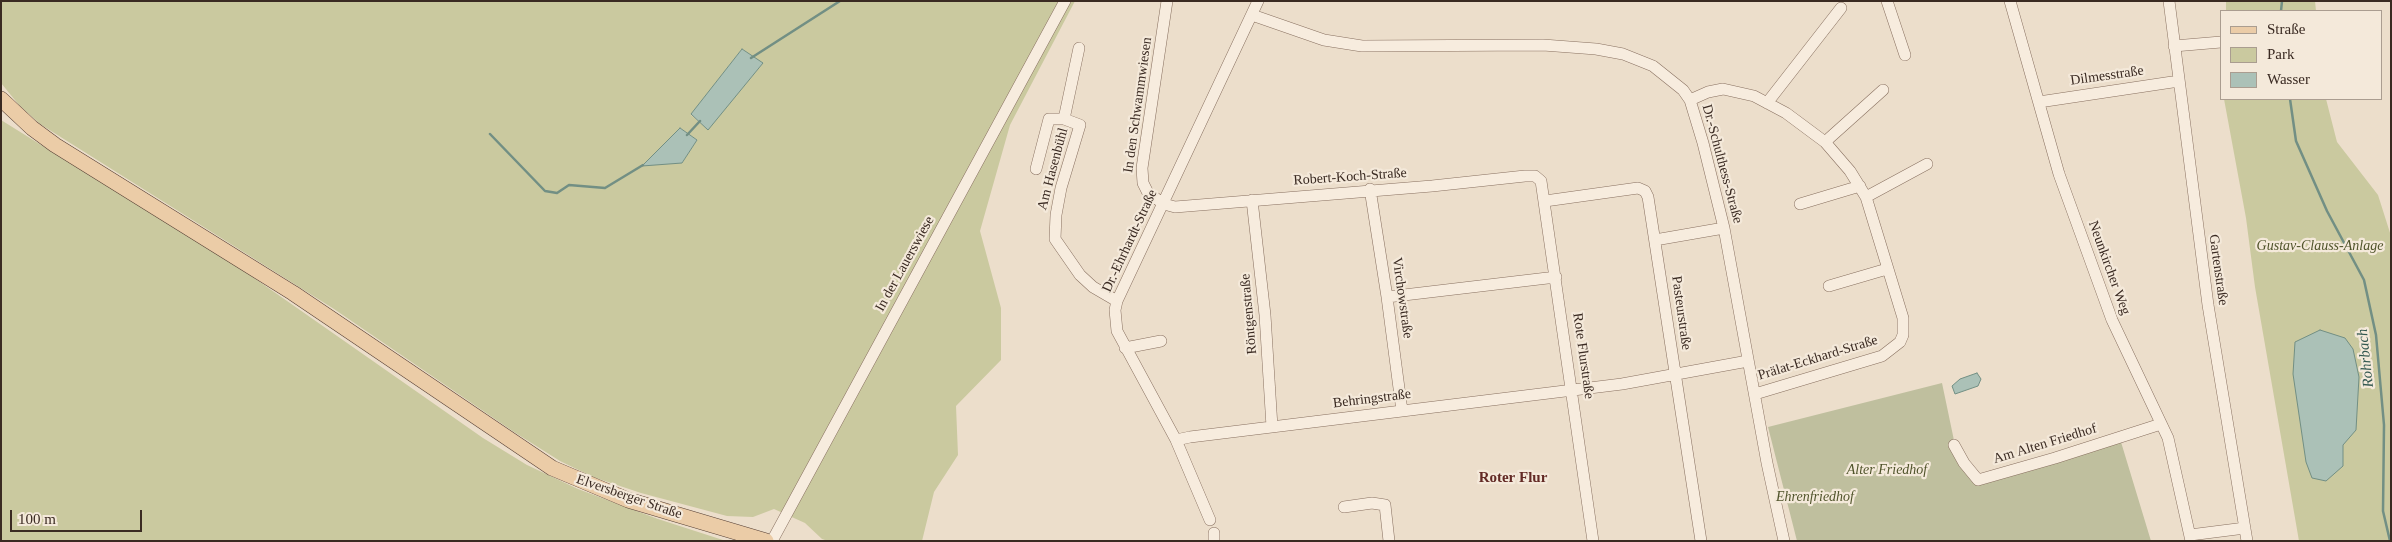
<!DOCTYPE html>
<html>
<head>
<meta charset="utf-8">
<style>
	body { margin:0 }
	#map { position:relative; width:2392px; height:542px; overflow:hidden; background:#ecdecb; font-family:Georgia,serif }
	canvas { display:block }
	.frame { position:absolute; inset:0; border:2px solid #3a2a22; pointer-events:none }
	.legend { position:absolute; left:2220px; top:10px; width:162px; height:90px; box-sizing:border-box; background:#f4e9da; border:1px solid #aa9d90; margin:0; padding:6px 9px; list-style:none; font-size:15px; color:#3a2a22 }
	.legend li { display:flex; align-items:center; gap:10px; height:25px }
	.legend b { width:25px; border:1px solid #aa9d90 }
	.scale { position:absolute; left:10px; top:510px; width:132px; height:22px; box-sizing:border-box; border:2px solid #3a2a22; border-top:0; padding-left:6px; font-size:15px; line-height:18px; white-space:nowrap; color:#3a2a22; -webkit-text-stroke:4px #f4e9da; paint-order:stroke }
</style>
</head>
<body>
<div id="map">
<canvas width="2392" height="542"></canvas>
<div class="frame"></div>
<ul class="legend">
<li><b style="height:6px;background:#ebcca7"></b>Straße</li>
<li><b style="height:14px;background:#cac99f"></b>Park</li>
<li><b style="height:14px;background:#abc1b7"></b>Wasser</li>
</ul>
<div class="scale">100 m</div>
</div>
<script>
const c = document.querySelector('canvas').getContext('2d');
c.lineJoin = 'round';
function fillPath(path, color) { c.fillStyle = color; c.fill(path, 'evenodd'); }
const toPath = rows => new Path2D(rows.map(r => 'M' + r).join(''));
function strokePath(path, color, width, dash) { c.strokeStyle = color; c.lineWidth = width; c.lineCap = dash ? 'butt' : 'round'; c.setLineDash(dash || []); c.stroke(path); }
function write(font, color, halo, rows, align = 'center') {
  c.font = font + ' Georgia,serif'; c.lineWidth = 4.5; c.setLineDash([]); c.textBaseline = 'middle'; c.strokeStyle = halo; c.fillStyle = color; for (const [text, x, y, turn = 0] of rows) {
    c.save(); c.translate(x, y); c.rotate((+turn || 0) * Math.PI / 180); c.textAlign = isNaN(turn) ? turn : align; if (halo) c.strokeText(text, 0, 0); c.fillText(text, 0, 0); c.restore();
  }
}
fillPath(toPath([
	[1,1,1075,1,1010,125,980,231,1001,308,1001,360,956,406,958,455,934,492,922,541,828,541,822,539,805,523,774,509,753,517,727,516,641,493,593,477,560,461,514,432,334,309,40,124,19,105,1,83],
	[742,49,762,64,708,129,691,115],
	[680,128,697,140,682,163],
	[2226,1,2315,1,2316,11,2226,11],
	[2224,99,2326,99,2337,142,2378,195,2391,236,2391,541,2299,541,2255,287,2246,218],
	[1,120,247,273,483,438,527,465,578,489,658,519,726,541,1,541]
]), '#cac99f');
fillPath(toPath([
	[1942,383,1956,450,1978,480,2121,442,2151,541,1797,541,1768,427]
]), '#bfbf9e');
const water = toPath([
	[742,49,763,63,708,130,691,114,742,49],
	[680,128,697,140,682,163,642,166,680,128],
	[2320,330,2345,338,2353,349,2359,377,2356,430,2343,445,2343,466,2326,481,2312,478,2306,462,2293,374,2295,342,2320,330],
	[1977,373,1981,379,1978,386,1955,394,1952,386,1960,379,1977,373]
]);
fillPath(water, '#abc1b7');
strokePath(water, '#728f84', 1);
strokePath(toPath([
	[2281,11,2282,1],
	[751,58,840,1],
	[2290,99,2296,141,2327,211,2364,280,2376,335,2384,425,2383,511,2390,541],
	[490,134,545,191,557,193,569,185,605,188,643,165],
	[687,135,700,121]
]), '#728f84', 2.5);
const minor = toPath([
	[1167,1,1142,168,1143,183,1148,193,1164,204,1175,207,1432,186,1525,176,1535,176,1541,181,1593,541],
	[1887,1,1905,55],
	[2010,1,2059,174,2112,320,2168,438,2191,541],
	[2169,1,2208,305,2247,541],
	[1252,15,1324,40,1362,46,1543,45,1596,49,1623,54,1653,66,1683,90,1690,100,1703,143,1724,228,1767,463,1784,541],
	[2174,46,2221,42],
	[1690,100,1708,92,1723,89,1754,96,1786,113,1825,142,1850,171,1866,197,1903,318,1903,335,1900,342,1882,356,1755,394],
	[2039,102,2179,81],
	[1767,103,1841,8],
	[1064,119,1079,48],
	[1825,142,1883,90],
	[1036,169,1049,119,1064,119,1080,125,1061,188,1056,215,1055,239,1080,275,1093,287,1117,301],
	[1370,189,1387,297,1402,411],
	[1866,197,1927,164],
	[1252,200,1265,315,1272,427],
	[1545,201,1638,188,1645,191,1648,197,1701,541],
	[1800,204,1860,186],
	[1655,240,1724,228],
	[1829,286,1887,269],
	[1387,297,1556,277],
	[1125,348,1161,341],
	[1176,440,1190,437,1622,384,1748,361],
	[1954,445,1964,463,1978,480,2055,458,2161,424],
	[1344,507,1372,503,1385,505,1389,541],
	[1210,520,1176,440,1117,331,1115,310,1117,301,1258,1],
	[1214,533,1214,541],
	[2190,535,2245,528],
	[772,541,1065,1]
]);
const major = toPath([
	[1,99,32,128,55,145,293,293,552,468,628,500,766,541]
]);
strokePath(minor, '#887060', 12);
strokePath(major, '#563f34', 16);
strokePath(minor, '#f7ecde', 11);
strokePath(major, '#ebcca7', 15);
write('14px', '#3a2a22', '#f4e9da', [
	["Dilmesstraße",2107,76,-8],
	["In den Schwammwiesen",1138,105,-82],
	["Dr.-Schulthess-Straße",1722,164,75],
	["Am Hasenbühl",1053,169,-75],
	["Robert-Koch-Straße",1350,177,-4],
	["Dr.-Ehrhardt-Straße",1130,241,-65],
	["In der Lauerswiese",905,264,-61],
	["Neunkircher Weg",2109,268,70],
	["Gartenstraße",2218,270,82],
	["Virchowstraße",1402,298,82],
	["Pasteurstraße",1681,313,82],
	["Röntgenstraße",1249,314,-95],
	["Rote Flurstraße",1583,356,82],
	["Prälat-Eckhard-Straße",1818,358,-17],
	["Behringstraße",1372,399,-7],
	["Am Alten Friedhof",2045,444,-17],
	["Elversberger Straße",629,497,19]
]);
write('italic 14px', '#50542b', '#f4e9da', [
	["Gustav-Clauss-Anlage",2320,246],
	["Alter Friedhof",1887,470],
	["Ehrenfriedhof",1815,497]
]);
write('italic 15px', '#335850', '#f4e9da', [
	["Rohrbach",2366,358,-96]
]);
write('bold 15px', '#632a25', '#f4e9da', [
	["Roter Flur",1513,478]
]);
</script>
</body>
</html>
